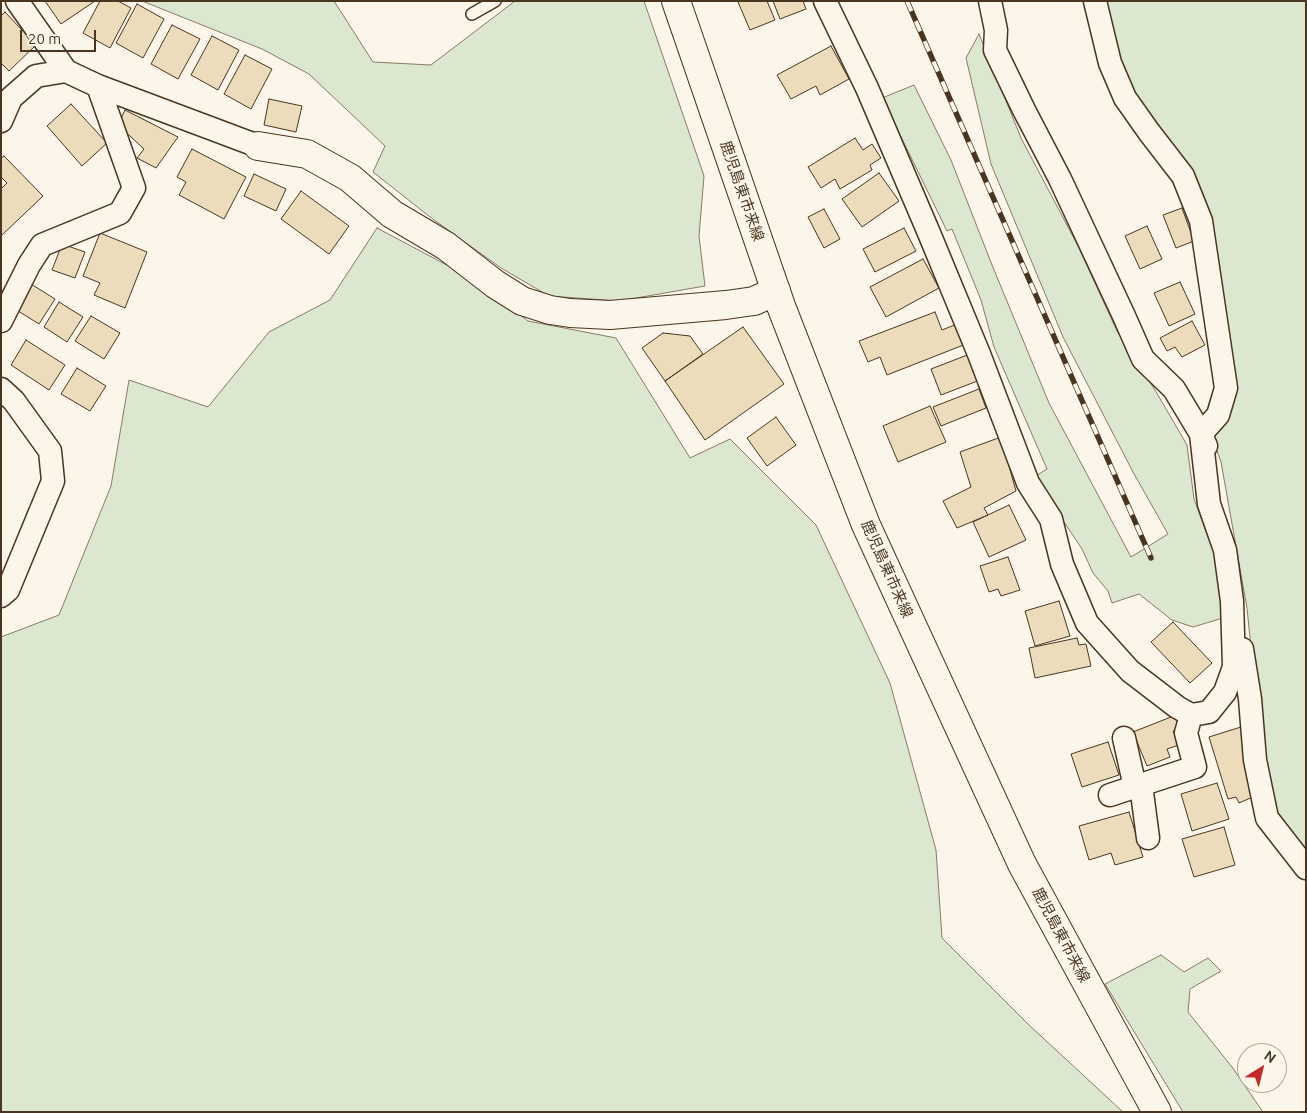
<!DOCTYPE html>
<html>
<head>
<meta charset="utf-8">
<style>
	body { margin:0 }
	#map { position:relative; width:1307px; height:1113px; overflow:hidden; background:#fbf6e9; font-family:Ubuntu,sans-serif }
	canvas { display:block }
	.frame { position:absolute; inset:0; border:2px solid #4a3520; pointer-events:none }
	.north { position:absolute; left:1237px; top:1043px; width:50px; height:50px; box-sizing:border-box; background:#fbf6e9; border:1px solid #b4a999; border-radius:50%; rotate:36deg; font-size:14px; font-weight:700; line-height:20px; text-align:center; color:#4a3520 }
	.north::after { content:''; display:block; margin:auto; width:18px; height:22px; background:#c62828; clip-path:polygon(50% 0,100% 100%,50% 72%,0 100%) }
	.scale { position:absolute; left:20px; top:30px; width:76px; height:22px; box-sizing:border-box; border:2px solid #4a3520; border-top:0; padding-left:6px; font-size:15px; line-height:18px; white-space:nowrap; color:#4a3520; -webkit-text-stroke:4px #fbf6e9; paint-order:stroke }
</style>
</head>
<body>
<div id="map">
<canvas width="1307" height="1113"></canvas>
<div class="frame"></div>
<div class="north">N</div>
<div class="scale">20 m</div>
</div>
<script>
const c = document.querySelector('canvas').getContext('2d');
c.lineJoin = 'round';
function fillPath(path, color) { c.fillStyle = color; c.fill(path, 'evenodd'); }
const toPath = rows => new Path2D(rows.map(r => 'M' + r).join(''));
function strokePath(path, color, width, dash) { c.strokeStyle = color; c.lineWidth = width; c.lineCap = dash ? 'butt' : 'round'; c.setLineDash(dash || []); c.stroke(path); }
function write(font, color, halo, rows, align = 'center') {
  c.font = font + ' Ubuntu,"Noto Sans JP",sans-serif'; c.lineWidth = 4; c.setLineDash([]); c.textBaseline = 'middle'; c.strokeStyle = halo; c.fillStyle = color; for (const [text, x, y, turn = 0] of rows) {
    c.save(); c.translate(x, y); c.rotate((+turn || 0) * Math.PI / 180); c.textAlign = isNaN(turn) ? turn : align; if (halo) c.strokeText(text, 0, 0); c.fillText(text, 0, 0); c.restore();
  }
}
const green = toPath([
	[142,1,334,1,373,62,431,65,515,1,644,1,704,176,699,236,705,286,619,301,549,296,501,268,430,217,373,172,385,146,309,74,262,49,142,1],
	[1102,1,1306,1,1306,859,1273,816,1260,738,1247,608,1221,462,1211,435,1228,416,1205,221,1128,91,1102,1],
	[979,34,1021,138,1078,246,1117,331,1155,390,1187,445,1194,499,1214,553,1223,618,1193,627,1172,620,1139,594,1112,603,1108,591,1093,573,1082,549,1034,477,1047,469,994,347,981,300,952,229,947,231,882,98,914,85,951,160,992,265,1049,403,1131,557,1168,534,1133,472,1063,337,991,164,966,58,979,34],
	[377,228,473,279,528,321,616,338,690,458,730,439,816,525,890,683,936,850,942,938,1029,1025,1123,1112,1,1112,1,637,59,615,111,486,129,380,208,407,269,332,330,300,377,228],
	[1161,955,1184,972,1208,958,1221,971,1190,989,1188,1012,1232,1067,1263,1112,1183,1112,1105,984,1161,955]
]);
fillPath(green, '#dce7d0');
strokePath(green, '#887966', 1);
const building = toPath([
	[45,1,95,1,61,24,45,1],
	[100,1,118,1,131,8,110,48,83,33,100,1],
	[741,1,767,1,775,20,750,30,738,2,741,1],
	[773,1,803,1,806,9,780,19,773,1],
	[137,4,164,19,143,58,116,43,137,4],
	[5,12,36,45,9,71,1,63,1,16,5,12],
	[172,25,200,39,178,79,151,64,172,25],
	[212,36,239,50,218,90,191,75,212,36],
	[831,46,849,79,820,95,816,86,791,99,777,75,831,46],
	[245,55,272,69,251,109,224,94,245,55],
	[269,99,302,106,296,132,264,125,269,99],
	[71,104,107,143,82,166,47,126,71,104],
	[125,110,178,137,156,168,137,158,144,149,118,125,125,110],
	[855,138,863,150,872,144,881,158,870,165,872,170,840,189,835,179,821,188,808,167,855,138],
	[192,149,246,177,224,219,179,195,186,182,177,177,192,149],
	[4,156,43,196,1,236,1,189,7,183,1,177,1,158,4,156],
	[879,173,899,201,862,227,842,199,879,173],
	[254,174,286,189,276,211,244,196,254,174],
	[301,191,349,226,329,254,281,219,301,191],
	[1182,208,1194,241,1176,248,1163,215,1182,208],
	[824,209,840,239,824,248,808,217,824,209],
	[1147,226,1162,259,1140,269,1125,236,1147,226],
	[904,228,916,251,875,272,863,249,904,228],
	[100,233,147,252,125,308,94,295,100,283,83,276,100,233],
	[62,244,85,252,75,278,52,270,62,244],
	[923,259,939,288,886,317,870,287,923,259],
	[1180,282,1195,314,1169,326,1154,293,1180,282],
	[31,284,55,299,39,324,15,309,31,284],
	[59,302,83,317,67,342,44,327,59,302],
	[935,312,942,330,957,324,966,344,887,375,880,357,868,362,859,341,935,312],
	[91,316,120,333,104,359,75,341,91,316],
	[1192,321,1205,345,1182,357,1175,347,1167,351,1160,338,1192,321],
	[743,327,784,384,705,440,665,381,743,327],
	[663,333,690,336,703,354,665,381,642,348,663,333],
	[26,340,65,365,49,390,11,365,26,340],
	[970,354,980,380,941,395,931,369,970,354],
	[77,368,106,386,90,411,61,394,77,368],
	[979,389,986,408,941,426,933,407,979,389],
	[930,406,946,442,898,462,883,426,930,406],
	[776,417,796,445,767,466,747,438,776,417],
	[1001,437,1016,491,984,508,988,515,957,528,943,501,971,487,960,452,1001,437],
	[1009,505,1026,540,989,557,973,522,1009,505],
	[1008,557,1020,590,1001,596,998,589,989,592,980,566,1008,557],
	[1059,601,1070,636,1035,646,1025,611,1059,601],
	[1173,622,1212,663,1190,683,1151,642,1173,622],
	[1077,638,1079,645,1086,644,1091,666,1035,678,1029,648,1077,638],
	[1176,715,1181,728,1173,731,1179,745,1167,749,1170,757,1147,766,1133,732,1176,715],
	[1241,727,1255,796,1239,803,1236,797,1228,799,1209,737,1241,727],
	[1108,742,1119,775,1082,787,1071,754,1108,742],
	[1217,783,1229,819,1192,831,1181,794,1217,783],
	[1129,812,1143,857,1115,865,1111,853,1089,860,1079,826,1129,812],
	[1224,827,1235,865,1194,877,1182,839,1224,827]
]);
fillPath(building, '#ecdcbc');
strokePath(building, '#4a3520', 1);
const lane = toPath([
	[472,14,495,1]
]);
const street = toPath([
	[17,1,66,71],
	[825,1,867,88,929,233,979,354,1028,483,1051,519,1062,564,1087,623,1130,671,1177,707,1191,715,1209,712,1225,692,1234,667,1232,601,1225,550,1209,504,1201,434,1174,389,1143,359,1124,316,1060,179,1024,110,995,50,996,30,990,1],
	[1095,1,1110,63,1125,98,1149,132,1183,176,1201,221,1226,388,1218,415,1201,434,1206,446],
	[1,121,11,98,36,76,66,71,98,86,258,146],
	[1,321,29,265,42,245,120,213,134,188,98,86],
	[1,389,14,401,50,451,53,481,8,590,1,596],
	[1242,649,1250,699,1255,760,1267,818,1306,868],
	[1124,738,1135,787],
	[1141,785,1148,838],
	[1110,795,1195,767,1186,733,1191,715]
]);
const secondary = toPath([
	[258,146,307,154,350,178,392,214,446,246,495,284,522,301,550,310,570,313,610,315,726,305,754,301,776,291]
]);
const primary = toPath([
	[676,1,781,306,866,525,1022,864,1157,1112]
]);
strokePath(lane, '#4a3520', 14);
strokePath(street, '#4a3520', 25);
strokePath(secondary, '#4a3520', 30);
strokePath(primary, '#4a3520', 30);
strokePath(lane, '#fbf6e9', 11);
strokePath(street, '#fbf6e9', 22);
strokePath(secondary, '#fbf6e9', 28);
strokePath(primary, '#fbf6e9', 28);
const rail = toPath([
	[907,1,1151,558]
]);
strokePath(rail, '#4a3520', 5.5);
strokePath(rail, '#fbf6e9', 4, [11]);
write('15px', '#4a3520', '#fbf6e9', [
	["鹿児島東市来線",742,191,71],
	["鹿児島東市来線",887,569,66],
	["鹿児島東市来線",1061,935,62]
]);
</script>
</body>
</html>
